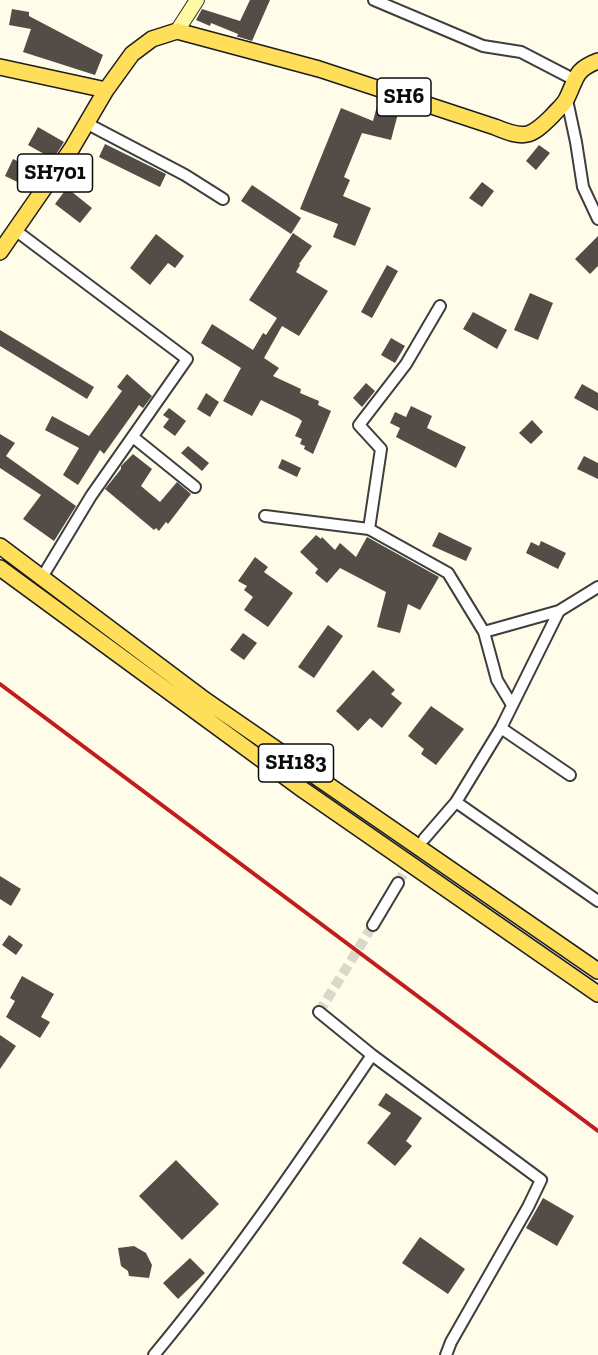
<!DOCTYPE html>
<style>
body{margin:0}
canvas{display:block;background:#fffce9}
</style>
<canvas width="598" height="1355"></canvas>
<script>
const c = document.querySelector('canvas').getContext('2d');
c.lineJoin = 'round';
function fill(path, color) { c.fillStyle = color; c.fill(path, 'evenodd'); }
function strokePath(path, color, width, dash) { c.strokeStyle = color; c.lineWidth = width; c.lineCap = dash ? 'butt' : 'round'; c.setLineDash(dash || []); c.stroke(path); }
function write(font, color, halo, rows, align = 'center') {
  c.font = font + ' "Zilla Slab",serif'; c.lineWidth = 6; c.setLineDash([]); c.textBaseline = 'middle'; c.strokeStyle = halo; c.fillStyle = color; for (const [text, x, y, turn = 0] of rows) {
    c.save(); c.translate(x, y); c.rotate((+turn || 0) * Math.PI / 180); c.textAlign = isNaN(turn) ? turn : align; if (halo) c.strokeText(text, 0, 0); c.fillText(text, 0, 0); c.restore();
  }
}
fill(new Path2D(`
 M 250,0 L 270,0 L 252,41 L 239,37 L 237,37 L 238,34 L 211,23 L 210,26 L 196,20 L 202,9 L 240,21 Z
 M 12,9 L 29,12 L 29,16 L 103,55 L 95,75 L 23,52 L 31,29 L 9,25 Z
 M 379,99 L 400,106 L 391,140 L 362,133 L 344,177 L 350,180 L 343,196 L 371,208 L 355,246 L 333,237 L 338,224 L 300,209 L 341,108 L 373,121 Z
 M 38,127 L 64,142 L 53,159 L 28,145 Z
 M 105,144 L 166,174 L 160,187 L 99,157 Z
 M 539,145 L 550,153 L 536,170 L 526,161 Z
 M 13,159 L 42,173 L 32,189 L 5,176 Z
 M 482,182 L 494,191 L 482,207 L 469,198 Z
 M 252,185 L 301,218 L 291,234 L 241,201 Z
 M 67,188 L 92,208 L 80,223 L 55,204 Z
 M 293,233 L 312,246 L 299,264 L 300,265 L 296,272 L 328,291 L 299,336 L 282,326 L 264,358 L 279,368 L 273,376 L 301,389 L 300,393 L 319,401 L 318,405 L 331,411 L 313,454 L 304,449 L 305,446 L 300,444 L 302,439 L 295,436 L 302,421 L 298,418 L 261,400 L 252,416 L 223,401 L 241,368 L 201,343 L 212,324 L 253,350 L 263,333 L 266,335 L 277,318 L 249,300 Z
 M 156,234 L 184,256 L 175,268 L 168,263 L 150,285 L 130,268 Z
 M 598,236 L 598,266 L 590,274 L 575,259 Z
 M 387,265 L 398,271 L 372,318 L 361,312 Z
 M 530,293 L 553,303 L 538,340 L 514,330 Z
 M 473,312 L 507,330 L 497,349 L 463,329 Z
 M 0,330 L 94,387 L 87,399 L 0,346 Z
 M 391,338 L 405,346 L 395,363 L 381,355 Z
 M 127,374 L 152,396 L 143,408 L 139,405 L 104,454 L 100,450 L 78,485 L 63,475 L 79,448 L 45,430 L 52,416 L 89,436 L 122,391 L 117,387 Z
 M 366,383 L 375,391 L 362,407 L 353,398 Z
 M 582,384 L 598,393 L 598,411 L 574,398 Z
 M 206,393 L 219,402 L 210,417 L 197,409 Z
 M 411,406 L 432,416 L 427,428 L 466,447 L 456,468 L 396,437 L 400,428 L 390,423 L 395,412 L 406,417 Z
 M 169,408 L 186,421 L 175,436 L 163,427 L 169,419 L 163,415 Z
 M 532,420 L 543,432 L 531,444 L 519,433 Z
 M 0,434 L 15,443 L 6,456 L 76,506 L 54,541 L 23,519 L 41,495 L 0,468 Z
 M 188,446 L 209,463 L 202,471 L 181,453 Z
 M 133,454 L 152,469 L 141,486 L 160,502 L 177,482 L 191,494 L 168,524 L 166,522 L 159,531 L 156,528 L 154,530 L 105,489 L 121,469 L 121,466 Z
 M 584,456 L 598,463 L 598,479 L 577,469 Z
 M 282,459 L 301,468 L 297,477 L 278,468 Z
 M 439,532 L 472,548 L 466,561 L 432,546 Z
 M 316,535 L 321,539 L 322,537 L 335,550 L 340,543 L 356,557 L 367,537 L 439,577 L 420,610 L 408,604 L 400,633 L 377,627 L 386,592 L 340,568 L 327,583 L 315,573 L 318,569 L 300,552 Z
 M 541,541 L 566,553 L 558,569 L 526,553 L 531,542 L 539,546 Z
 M 255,557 L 268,567 L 264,572 L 293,593 L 268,627 L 244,610 L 253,597 L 244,590 L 247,586 L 238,581 Z
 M 328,625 L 343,636 L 314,678 L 298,667 Z
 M 243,633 L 257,643 L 244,660 L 230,650 Z
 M 373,670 L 395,690 L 391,694 L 402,703 L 382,728 L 370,718 L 358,731 L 336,711 Z
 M 431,706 L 464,729 L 436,765 L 421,754 L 424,749 L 408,736 Z
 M 0,876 L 21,889 L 11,906 L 0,899 Z
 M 9,935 L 23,945 L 16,955 L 2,945 Z
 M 22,976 L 54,994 L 41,1017 L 50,1022 L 40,1038 L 6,1017 L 15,1001 L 10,998 Z
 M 0,1035 L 16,1046 L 0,1069 Z
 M 386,1093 L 422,1118 L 406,1141 L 412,1146 L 395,1166 L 367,1143 L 391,1113 L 378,1105 Z
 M 176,1160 L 219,1204 L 182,1240 L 139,1196 Z
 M 543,1198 L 574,1216 L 557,1246 L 526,1228 Z
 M 420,1237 L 465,1269 L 448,1294 L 402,1263 Z
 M 134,1246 L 146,1253 L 152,1265 L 149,1278 L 129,1276 L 128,1271 L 121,1266 L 118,1248 Z
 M 190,1258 L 205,1273 L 178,1299 L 163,1283 Z`), '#544c47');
strokePath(new Path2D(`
 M 398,883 L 422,842
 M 319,1012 L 373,925`), '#dad8c8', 10, [10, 5]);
const street = new Path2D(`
 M 374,0 L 483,46 L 521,52 L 573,79
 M 567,100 L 576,142 L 583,187 L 598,219
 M 86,123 L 185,175 L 223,199
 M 15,230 L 187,359 L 91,496 L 41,579
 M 133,437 L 195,487
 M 265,516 L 369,529 L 448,573 L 484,632 L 497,680 L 512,705
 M 369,529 L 381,449 L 359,425 L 406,364 L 440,306
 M 484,632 L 559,611 L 598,587
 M 501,728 L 570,775
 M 456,802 L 598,901
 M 424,839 L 456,802 L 501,728 L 559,611
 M 373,925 L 398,883
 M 372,1055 L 541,1180 L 528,1207 L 451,1342 L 446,1355
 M 154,1355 C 233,1260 303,1157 372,1055 L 319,1012`);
const secondary = new Path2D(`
 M 177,31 L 197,0`);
const primary = new Path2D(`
 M 0,67 L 106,90
 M 0,252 L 72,148 L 106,90 L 132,54 L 152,39 L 177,31 L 319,69 L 495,127 C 524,139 530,138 552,116 C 557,110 564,105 567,98 C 577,78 574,70 598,61
 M 0,546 L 205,700 L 598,971
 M 0,568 L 299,787 L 598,994`);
strokePath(street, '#3e3e3e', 14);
strokePath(secondary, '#2d2d2d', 16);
strokePath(primary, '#1c1c1c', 18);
strokePath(street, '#fff', 10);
strokePath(secondary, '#fff9a4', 14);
strokePath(primary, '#ffde59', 15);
strokePath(new Path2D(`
 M 0,684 L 598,1131`), '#c11d1d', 4);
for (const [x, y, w] of [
 [404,97,54],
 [55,173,75],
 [296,763,75]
]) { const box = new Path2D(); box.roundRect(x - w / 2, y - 19, w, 38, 4.5); c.fillStyle = '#fff'; c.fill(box); strokePath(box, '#0b0b0b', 1.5); }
write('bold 22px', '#0b0b0b', null, [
 ["SH6",404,97],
 ["SH701",55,173],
 ["SH183",296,763]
]);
</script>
